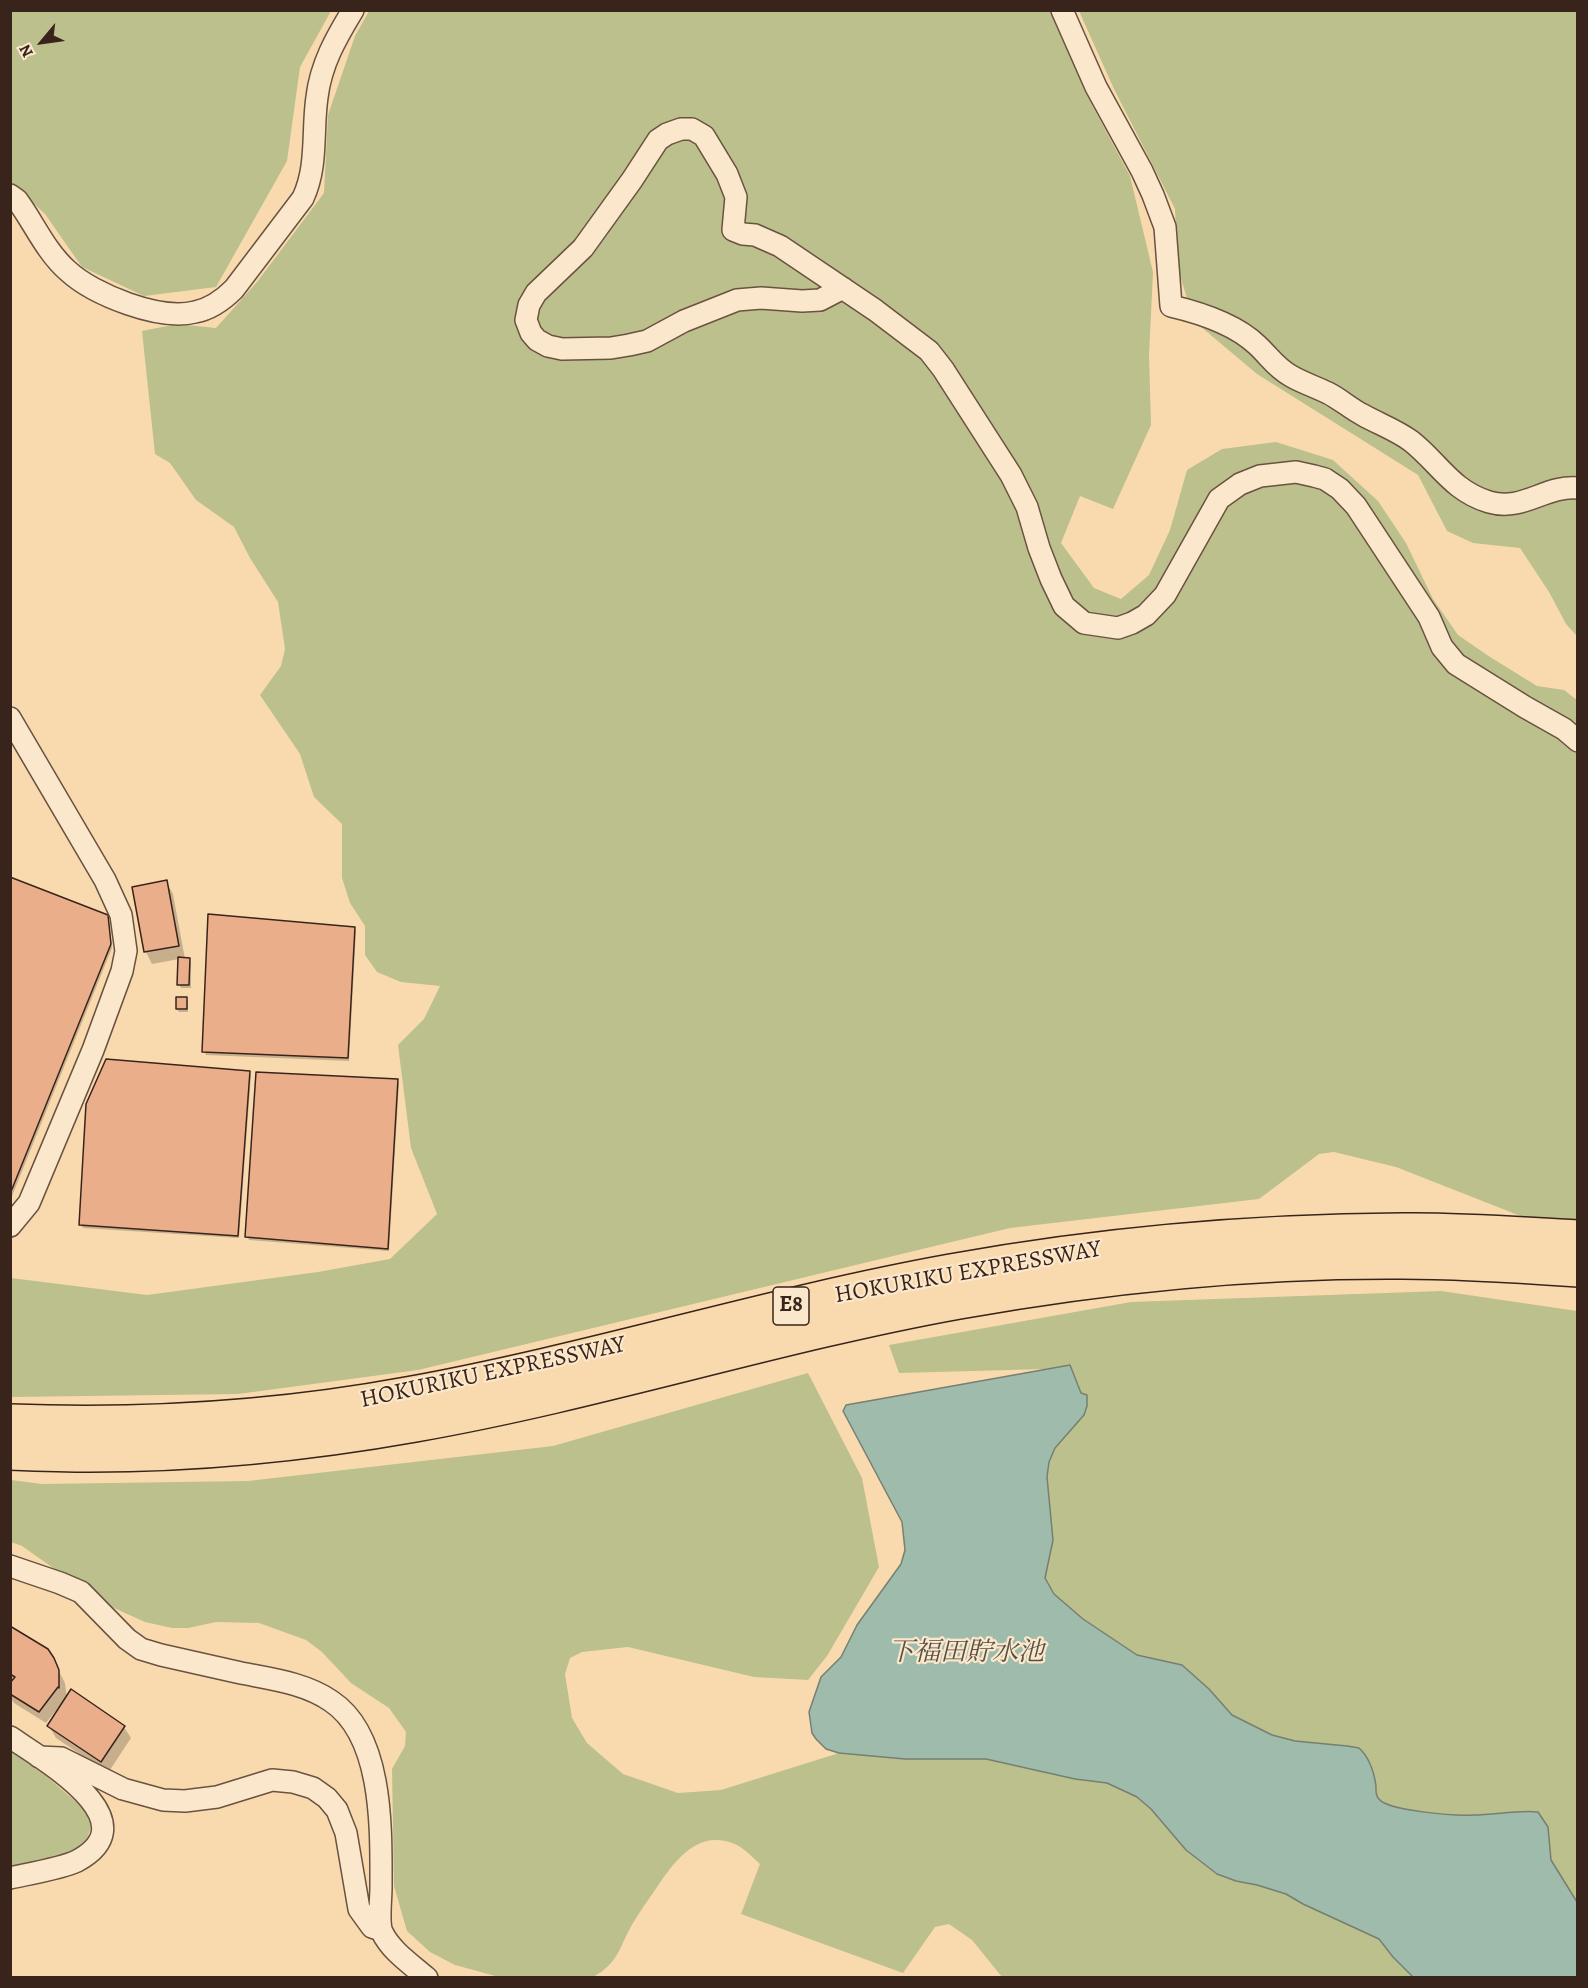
<!DOCTYPE html>
<meta charset="utf-8">
<style>
body{margin:0}
#map{position:relative;width:1588px;height:1988px;overflow:hidden;background:#f9daaf;font-family:Alegreya,serif}
canvas{display:block}
.frame{position:absolute;inset:0;border:12px solid #39241b;pointer-events:none}
.north{position:absolute;left:12px;top:12px;width:60px;height:60px;-webkit-text-stroke:4px #fbe7cb;paint-order:stroke;rotate:241deg;font-size:16px;font-weight:700;line-height:24px;text-align:center;color:#39241b}
.north::after{content:'';display:block;margin:auto;width:21px;height:27px;background:#39241b;clip-path:polygon(50% 0,100% 100%,50% 72%,0 100%)}
</style>
<div id="map">
<canvas width="1588" height="1988"></canvas>
<div class="frame"></div>
<div class="north">N</div>
</div>
<script>
const c = document.querySelector('canvas').getContext('2d');
c.lineJoin = 'round';
function fill(path, color) { c.fillStyle = color; c.fill(path, 'evenodd'); }
function strokePath(path, color, width, dash) { c.strokeStyle = color; c.lineWidth = width; c.lineCap = dash ? 'butt' : 'round'; c.setLineDash(dash || []); c.stroke(path); }
function write(font, color, halo, rows, align = 'center') {
  c.font = font + ' Alegreya,"Noto Serif JP",serif'; c.lineWidth = 4.5; c.setLineDash([]); c.textBaseline = 'middle'; c.strokeStyle = halo; c.fillStyle = color; for (const [text, x, y, turn = 0] of rows) {
    c.save(); c.translate(x, y); c.rotate((+turn || 0) * Math.PI / 180); c.textAlign = isNaN(turn) ? turn : align; if (halo) c.strokeText(text, 0, 0); c.fillText(text, 0, 0); c.restore();
  }
}
fill(new Path2D(`
 M 10,11 L 331,11 L 300,67 L 287,161 L 216,287 L 144,296 L 82,267 L 45,214 L 11,182 Z
 M 369,11 L 1053,11 L 1086,94 L 1130,176 L 1153,272 L 1149,355 L 1151,425 L 1113,509 L 1080,496 L 1061,543 L 1094,588 L 1121,599 L 1149,575 L 1170,530 L 1187,470 L 1222,449 L 1276,442 L 1333,460 L 1378,501 L 1406,543 L 1433,599 L 1458,635 L 1490,657 L 1537,686 L 1564,690 L 1577,700 L 1577,1220 L 1523,1217 L 1396,1167 L 1334,1152 L 1319,1154 L 1259,1199 L 1010,1228 L 418,1370 L 238,1394 L 11,1397 L 11,1278 L 147,1295 L 318,1272 L 390,1259 L 437,1214 L 411,1148 L 398,1045 L 424,1019 L 440,986 L 401,982 L 377,972 L 365,955 L 365,926 L 350,903 L 342,878 L 342,824 L 314,797 L 300,754 L 260,695 L 281,666 L 285,649 L 278,602 L 250,558 L 234,527 L 196,500 L 170,463 L 155,454 L 142,331 L 177,324 L 216,328 L 257,282 L 324,193 L 328,115 L 355,36 Z
 M 1079,11 L 1577,11 L 1577,636 L 1566,624 L 1549,592 L 1520,548 L 1473,543 L 1447,531 L 1418,475 L 1257,374 L 1194,321 L 1178,269 L 1175,209 L 1114,89 Z
 M 1441,1291 L 1577,1311 L 1577,1902 L 1551,1860 L 1548,1827 L 1538,1812 C 1515,1811 1495,1814 1473,1815 C 1456,1816 1388,1811 1379,1799 C 1375,1795 1376,1791 1376,1786 C 1374,1772 1370,1758 1359,1748 L 1347,1746 L 1295,1741 L 1272,1735 L 1232,1715 L 1209,1689 L 1155,1660 L 1137,1655 L 1083,1619 L 1054,1594 L 1045,1578 L 1053,1540 L 1047,1477 L 1049,1462 L 1055,1448 L 1084,1415 L 1087,1406 L 1079,1389 L 1079,1386 L 1070,1365 L 1046,1369 L 899,1373 L 889,1345 L 1131,1302 Z
 M 808,1373 L 862,1478 L 879,1567 L 827,1656 L 808,1680 L 754,1677 L 628,1647 L 582,1652 L 570,1658 L 565,1674 L 572,1718 L 587,1743 L 623,1774 L 678,1793 L 721,1790 L 839,1753 L 905,1759 L 986,1759 L 1075,1779 L 1107,1783 L 1137,1797 L 1151,1809 L 1186,1850 L 1216,1874 L 1236,1881 L 1257,1885 L 1286,1894 L 1303,1904 L 1379,1939 L 1393,1957 L 1413,1977 L 1002,1977 L 972,1940 L 949,1924 L 935,1927 L 903,1973 L 741,1914 L 760,1864 C 753,1858 744,1848 735,1844 C 695,1828 673,1864 653,1893 C 646,1903 639,1913 633,1923 C 619,1947 619,1963 593,1977 L 499,1977 L 455,1965 L 430,1952 L 407,1931 L 394,1886 L 392,1769 L 405,1746 L 406,1732 L 389,1708 L 351,1683 L 322,1652 L 306,1640 L 259,1623 L 216,1622 L 188,1628 L 172,1628 L 145,1622 L 103,1603 L 22,1546 L 11,1542 L 11,1480 L 42,1484 L 248,1481 L 553,1446 Z
 M 11,1751 L 46,1776 L 82,1807 L 92,1823 L 87,1839 L 66,1856 L 11,1866 Z`), '#bcc08c');
const water = new Path2D(`
 M 1070,1365 L 1081,1393 L 1087,1395 L 1087,1406 L 1084,1415 L 1055,1448 L 1049,1462 L 1047,1477 L 1053,1540 L 1045,1578 L 1054,1594 L 1083,1619 L 1137,1655 L 1182,1665 L 1209,1689 L 1232,1715 L 1272,1735 L 1295,1741 L 1347,1746 L 1359,1748 C 1370,1758 1374,1772 1376,1786 C 1376,1791 1375,1795 1379,1799 C 1388,1811 1456,1816 1473,1815 C 1495,1815 1516,1810 1538,1812 L 1548,1827 L 1551,1860 L 1577,1902 L 1577,1977 L 1413,1977 L 1393,1957 L 1379,1939 L 1303,1904 L 1286,1894 L 1257,1885 L 1236,1881 L 1217,1874 L 1186,1850 L 1151,1809 L 1137,1797 L 1107,1783 L 1075,1779 L 986,1759 L 905,1759 L 839,1753 L 826,1749 L 816,1739 L 812,1733 L 809,1712 L 821,1677 L 841,1657 L 857,1625 L 901,1564 L 905,1550 L 902,1522 L 843,1411 L 846,1405 Z`);
fill(water, '#9ebbab');
strokePath(water, '#767f71', 1.5);
fill(new Path2D(`
 M 10,879 L 107,916 L 109,920 L 112,948 L 10,1201 Z
 M 166,882 L 173,894 L 185,959 L 189,959 L 191,962 L 191,988 L 181,988 L 179,984 L 179,959 L 152,964 L 146,952 L 134,888 Z
 M 354,928 L 356,931 L 349,1061 L 206,1055 L 204,1051 Z
 M 186,998 L 188,1001 L 188,1012 L 179,1012 L 177,1009 Z
 M 249,1072 L 251,1075 L 239,1238 L 83,1228 L 81,1225 Z
 M 397,1081 L 399,1084 L 389,1251 L 249,1240 L 247,1236 Z
 M 10,1628 L 50,1654 L 65,1683 L 67,1699 L 124,1727 L 131,1738 L 108,1773 L 56,1738 L 49,1726 L 63,1705 L 61,1704 L 46,1723 L 14,1703 L 10,1697 L 10,1686 L 13,1683 L 10,1681 Z`), '#0003');
const building = new Path2D(`
 M 10,877 L 108,915 L 111,944 L 10,1194 Z
 M 167,880 L 179,946 L 144,952 L 132,887 Z
 M 208,914 L 355,927 L 348,1058 L 202,1052 Z
 M 178,957 L 190,958 L 189,985 L 177,985 Z
 M 176,997 L 187,997 L 187,1009 L 176,1009 Z
 M 106,1059 L 250,1071 L 238,1236 L 79,1225 L 86,1104 Z
 M 256,1072 L 398,1079 L 388,1249 L 245,1237 Z
 M 10,1626 L 48,1649 L 54,1658 L 59,1670 L 59,1688 L 58,1687 L 39,1712 L 10,1694 L 10,1683 L 15,1677 L 10,1674 Z
 M 71,1689 L 125,1726 L 101,1762 L 47,1726 Z`);
fill(building, '#eaaf8a');
strokePath(building, '#39241b', 1.5);
const street = new Path2D(`
 M 1062,10 L 1096,87 L 1142,171 L 1153,195 L 1165,227 L 1171,306 C 1201,313 1235,324 1257,345 C 1270,357 1275,367 1291,376 C 1303,383 1316,387 1328,393 C 1340,399 1351,409 1363,415 C 1379,424 1396,430 1411,441 C 1439,463 1452,491 1489,502 C 1523,512 1545,485 1578,488
 M 10,195 L 17,200 C 34,223 46,252 68,271 C 94,295 160,321 195,312 C 211,309 223,300 234,289 L 303,198 C 318,166 312,131 317,97 C 321,64 336,38 353,10
 M 843,288 L 820,300 L 802,301 L 761,298 L 737,300 L 684,321 L 647,341 L 629,345 L 611,348 L 562,349 L 548,346 L 537,340 L 531,333 L 526,320 L 529,305 L 536,293 L 583,248 L 632,180 L 658,140 L 667,134 L 681,129 L 692,129 L 704,136 L 727,174 L 736,197 L 733,230 L 743,234 L 755,235 L 780,246 L 875,310 L 929,351 L 943,369 L 1011,475 L 1027,507 L 1039,548 L 1051,579 L 1064,606 L 1084,623 L 1118,628 L 1132,623 L 1146,615 L 1165,595 L 1219,499 L 1240,484 L 1260,476 L 1296,472 L 1314,476 L 1325,479 L 1340,489 L 1356,506 L 1429,617 L 1442,647 L 1456,664 L 1525,707 L 1564,729 L 1578,741
 M 10,718 L 105,880 L 121,915 L 126,951 L 122,971 L 93,1050 L 29,1203 L 10,1226
 M 10,1566 L 60,1583 L 81,1592 L 127,1639 L 141,1649 L 161,1655 C 187,1661 214,1667 241,1673 C 271,1679 305,1683 331,1701 C 384,1736 381,1831 381,1887 C 381,1899 378,1923 382,1932 C 391,1951 411,1964 427,1978
 M 10,1737 C 45,1761 151,1821 77,1861 C 63,1868 28,1874 10,1878
 M 39,1757 L 61,1758 L 123,1789 L 163,1800 L 185,1801 L 217,1797 L 272,1780 L 293,1782 L 313,1788 L 327,1798 L 337,1810 L 346,1833 L 359,1909 L 372,1927 L 381,1930`);
const highway = new Path2D(`
 M 10,1421 C 143,1426 277,1418 407,1394 C 590,1361 768,1304 951,1271 C 1100,1244 1251,1231 1402,1230 C 1461,1229 1519,1234 1578,1237
 M 10,1453 C 37,1454 64,1455 90,1455 C 199,1455 308,1444 415,1425 C 598,1393 776,1335 959,1302 C 1105,1276 1254,1261 1402,1262 C 1461,1262 1519,1266 1578,1270`);
strokePath(street, '#695240', 24);
strokePath(highway, '#39241b', 36);
strokePath(street, '#fbe7cb', 21);
strokePath(highway, '#f9daaf', 33);
for (const [x, y, w] of [
 [791,1306,36]
]) { const box = new Path2D(); box.roundRect(x - w / 2, y - 19, w, 38, 4.5); c.fillStyle = '#fbe7cb'; c.fill(box); strokePath(box, '#39241b', 1.5); }
write('bold 22px', '#39241b', null, [
 ["E8",791,1306]
]);
write('24px', '#39241b', '#fbe7cb', [
 ["HOKURIKU EXPRESSWAY",968,1273,-10],
 ["HOKURIKU EXPRESSWAY",493,1373,-12]
]);
write('italic 26px', '#575146', '#fbe7cb', [
 ["下福田貯水池",966,1654]
]);
</script>
